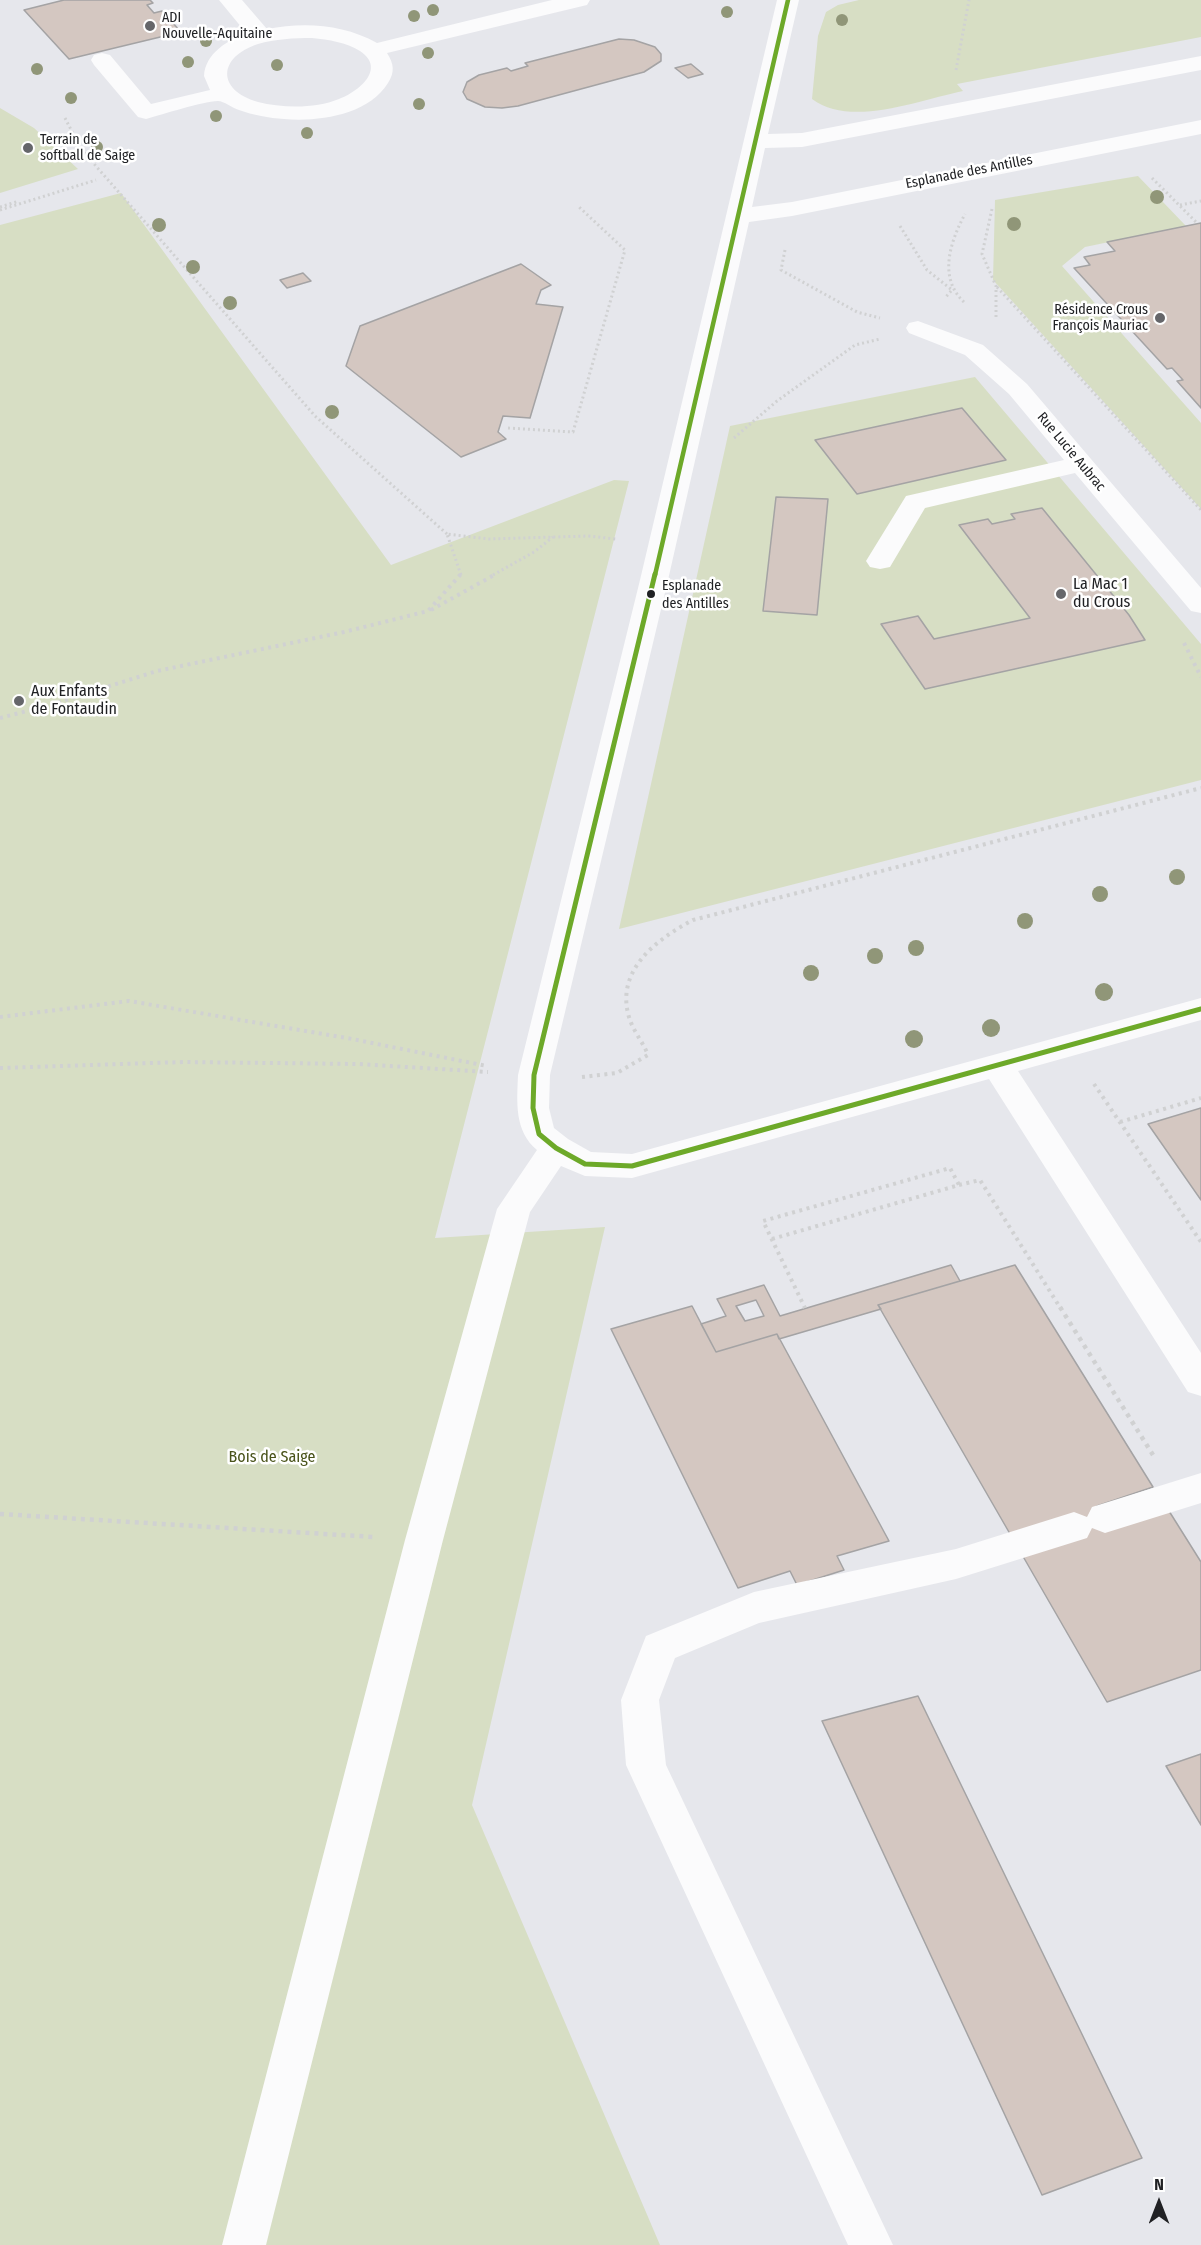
<!DOCTYPE html>
<meta charset="utf-8">
<style>
body{margin:0}
#map{position:relative;width:1201px;height:2245px;overflow:hidden;background:#e6e7ec;font-family:"Fira Sans Condensed",sans-serif}
canvas{display:block}
.north{position:absolute;left:1129px;top:2173px;width:60px;height:60px;-webkit-text-stroke:4px #fff;paint-order:stroke;rotate:0deg;font-size:16px;font-weight:700;line-height:24px;text-align:center;color:#202124}
.north::after{content:'';display:block;margin:auto;width:21px;height:27px;background:#202124;clip-path:polygon(50% 0,100% 100%,50% 72%,0 100%)}
</style>
<div id="map">
<canvas width="1201" height="2245"></canvas>
<div class="north">N</div>
</div>
<script>
const c = document.querySelector('canvas').getContext('2d');
c.lineJoin = 'round';
function fill(path, color) { c.fillStyle = color; c.fill(path, 'evenodd'); }
function strokePath(path, color, width, dash) { c.strokeStyle = color; c.lineWidth = width; c.lineCap = dash ? 'butt' : 'round'; c.setLineDash(dash || []); c.stroke(path); }
function write(font, color, halo, rows, align = 'center') {
  c.font = font + ' "Fira Sans Condensed",sans-serif'; c.lineWidth = 5; c.setLineDash([]); c.textBaseline = 'middle'; c.strokeStyle = halo; c.fillStyle = color; for (const [text, x, y, turn = 0] of rows) {
    c.save(); c.translate(x, y); c.rotate((+turn || 0) * Math.PI / 180); c.textAlign = isNaN(turn) ? turn : align; if (halo) c.strokeText(text, 0, 0); c.fillText(text, 0, 0); c.restore();
  }
}
fill(new Path2D(`
 M 859,0 L 1201,0 L 1201,37 L 957,84 L 963,91 C 919,100 851,128 812,99 L 818,36 L 826,12 L 838,5 Z
 M 0,108 L 34,128 L 78,169 L 0,193 Z
 M 1138,176 L 1186,226 L 1085,247 L 1062,266 L 1201,423 L 1201,509 L 993,280 L 995,200 Z
 M 121,193 L 391,565 L 614,480 L 629,481 L 435,1238 L 605,1227 L 472,1805 L 660,2245 L 0,2245 L 0,225 Z
 M 975,377 L 1201,644 L 1201,780 L 619,929 L 730,426 Z`), '#d7dec4');
const building = new Path2D(`
 M 64,0 L 150,0 L 153,3 L 147,5 L 154,13 L 162,11 L 181,32 L 69,59 L 24,10 Z
 M 619,39 L 634,40 L 655,47 L 661,54 L 661,61 L 644,72 L 518,106 L 502,108 L 485,107 L 467,99 L 463,92 L 467,82 L 479,75 L 507,68 L 511,71 L 528,66 L 525,63 Z
 M 691,64 L 703,74 L 688,78 L 675,68 Z
 M 1201,223 L 1201,408 L 1177,381 L 1183,380 L 1172,368 L 1167,369 L 1074,268 L 1090,265 L 1084,257 L 1115,251 L 1107,242 Z
 M 521,264 L 551,285 L 541,290 L 536,304 L 563,307 L 530,418 L 503,416 L 498,432 L 506,439 L 461,457 L 346,366 L 360,326 Z
 M 303,273 L 311,281 L 287,288 L 280,280 Z
 M 962,408 L 1006,460 L 857,494 L 815,440 Z
 M 776,497 L 828,499 L 817,615 L 763,611 Z
 M 1042,508 L 1129,615 L 1145,640 L 925,689 L 881,624 L 918,616 L 934,639 L 1030,618 L 959,525 L 988,519 L 992,524 L 1015,519 L 1011,514 Z
 M 1201,1108 L 1201,1200 L 1148,1124 Z
 M 951,1265 L 960,1281 L 878,1305 L 881,1309 L 779,1339 L 777,1334 L 716,1352 L 701,1324 L 726,1316 L 717,1299 L 764,1285 L 780,1316 ZM 756,1300 L 764,1316 L 745,1321 L 736,1306 Z
 M 1015,1265 L 1153,1487 L 1097,1506 L 1169,1511 L 1201,1562 L 1201,1670 L 1107,1702 L 878,1305 Z
 M 692,1306 L 716,1352 L 777,1334 L 889,1541 L 837,1556 L 844,1570 L 797,1585 L 790,1571 L 738,1588 L 611,1329 Z
 M 918,1696 L 1142,2158 L 1042,2195 L 822,1721 Z
 M 1201,1754 L 1201,1825 L 1166,1766 Z`);
fill(building, '#d4c7c1');
strokePath(building, '#a4a3a4', 1.5);
strokePath(new Path2D(`
 M 956,70 L 969,0
 M 65,118 L 81,149 L 315,416 L 447,534
 M 1152,178 L 1198,224
 M 1180,205 L 1201,201
 M 0,207 L 19,201
 M 992,209 L 982,254 L 996,286 L 996,317
 M 0,210 L 96,180
 M 900,226 L 927,270 L 952,290 L 945,298
 M 785,250 L 781,270 L 857,312 L 880,318
 M 997,287 L 1201,510
 M 964,302 C 938,278 950,242 965,214
 M 508,428 L 573,432 L 625,250 L 578,206
 M 734,438 L 777,401 L 855,345 L 880,339
 M 461,575 L 447,534 L 489,539 L 588,536 L 616,539
 M 493,575 L 534,552 L 553,537`), '#d0d1d2', 3, [2, 3]);
strokePath(new Path2D(`
 M 431,610 L 496,574
 M 1184,643 L 1201,677
 M 0,718 L 50,705 L 157,671 L 344,632 L 428,611 L 461,574
 M 0,1017 L 129,1001 L 347,1038 L 487,1066
 M 0,1068 L 184,1062 L 358,1064 L 488,1072
 M 582,1077 L 617,1073 L 648,1055 C 643,1042 633,1031 629,1017 C 615,970 657,939 693,920 L 1201,788
 M 1094,1084 L 1201,1242
 M 1120,1122 L 1201,1098
 M 959,1185 L 980,1180 L 1061,1309
 M 772,1239 L 959,1185 L 950,1168 L 763,1221 L 805,1308`), '#d0d1d2', 4, [3, 4.5]);
strokePath(new Path2D(`
 M 1060,1307 L 1153,1455
 M 0,1514 L 374,1537`), '#d0d1d2', 4.5, [4, 5]);
fill(new Path2D(`
 M 219,0 L 242,0 L 267,29 C 304,22 343,24 377,43 L 552,0 L 590,0 L 587,5 L 387,53 C 394,64 395,72 388,83 C 368,115 319,122 284,119 C 269,118 253,115 239,110 C 232,108 224,101 218,101 C 201,102 164,114 146,119 L 138,117 L 94,65 L 91,60 L 94,55 L 102,53 L 110,55 L 151,104 L 210,90 L 204,76 C 205,54 228,39 247,34 ZM 312,38 C 329,40 346,42 360,51 C 387,69 358,92 339,99 C 315,109 282,108 258,102 C 216,90 218,57 258,44 C 275,39 294,38 312,38 Z
 M 777,0 L 799,0 L 768,134 L 802,133 L 1201,56 L 1201,70 L 802,147 L 765,148 L 752,207 L 792,202 L 1201,120 L 1201,134 L 792,216 L 749,222 L 668,580 L 550,1075 L 549,1108 L 554,1128 L 568,1139 L 591,1152 L 632,1154 L 1201,998 L 1201,1020 L 1018,1071 L 1201,1353 L 1201,1396 L 1188,1392 L 989,1079 L 632,1178 L 585,1176 L 561,1166 L 530,1212 L 443,1540 L 266,2245 L 222,2245 L 405,1540 L 497,1209 L 537,1150 C 514,1131 517,1102 518,1075 L 640,580 Z
 M 918,321 L 983,345 L 1027,384 L 1201,588 L 1201,613 L 1191,611 L 1075,473 L 925,508 L 890,567 L 880,569 L 870,567 L 866,561 L 906,496 L 1064,460 L 1009,394 L 965,355 L 909,333 L 906,328 L 909,323 Z
 M 1201,1473 L 1201,1503 L 1105,1533 L 1092,1528 L 1087,1538 L 956,1579 L 759,1623 L 675,1658 L 659,1700 L 666,1765 L 893,2245 L 848,2245 L 626,1765 L 621,1700 L 646,1636 L 754,1592 L 956,1549 L 1074,1512 L 1087,1517 L 1092,1507 Z`), '#fbfbfc');
strokePath(new Path2D(`
 M 655,575 L 788,0`), '#6da929', 4.5);
strokePath(new Path2D(`
 M 655,574 L 534,1075 L 533,1108 L 539,1134 L 556,1148 L 585,1164 L 632,1166 L 1201,1009`), '#6da929', 5);
c.fillStyle = '#909678';
for (const [x, y, r] of [
 [433,10,6],
 [727,12,6],
 [414,16,6],
 [842,20,6],
 [206,41,6],
 [428,53,6],
 [188,62,6],
 [277,65,6],
 [37,69,6],
 [71,98,6],
 [419,104,6],
 [216,116,6],
 [307,133,6],
 [97,147,6],
 [1157,197,7],
 [1014,224,7],
 [159,225,7],
 [193,267,7],
 [230,303,7],
 [332,412,7],
 [1177,877,8],
 [1100,894,8],
 [1025,921,8],
 [916,948,8],
 [875,956,8],
 [811,973,8],
 [1104,992,9],
 [991,1028,9],
 [914,1039,9]
]) { c.beginPath(); c.arc(x, y, r, 0, 2 * Math.PI); c.fill(); }
for (const [x, y, r, color] of [
 [150,26,6,"#65666a"],
 [28,148,6,"#65666a"],
 [1160,318,6,"#65666a"],
 [651,594,5,"#202124"],
 [1061,594,6,"#65666a"],
 [19,701,6,"#65666a"]
]) { const dot = new Path2D(); dot.arc(x, y, r, 0, 2 * Math.PI); c.fillStyle = color; c.fill(dot); strokePath(dot, '#fff', 2); }
write('14px', '#202124', '#fff', [
 ["ADI",162,18],
 ["Nouvelle-Aquitaine",162,34],
 ["Terrain de",40,140],
 ["softball de Saige",40,156],
 ["Résidence Crous",1148,310,"right"],
 ["François Mauriac",1148,326,"right"]
], 'left');
write('14px', '#202124', '#fff', [
 ["Esplanade des Antilles",969,172,-11],
 ["Rue Lucie Aubrac",1071,452,50]
]);
write('14px', '#202124', '#fff', [
 ["Esplanade",662,586],
 ["des Antilles",662,604]
], 'left');
write('16px', '#202124', '#fff', [
 ["La Mac 1",1073,585],
 ["du Crous",1073,603],
 ["Aux Enfants",31,692],
 ["de Fontaudin",31,710]
], 'left');
write('16px', '#49531a', '#fff', [
 ["Bois de Saige",272,1458]
]);
</script>
